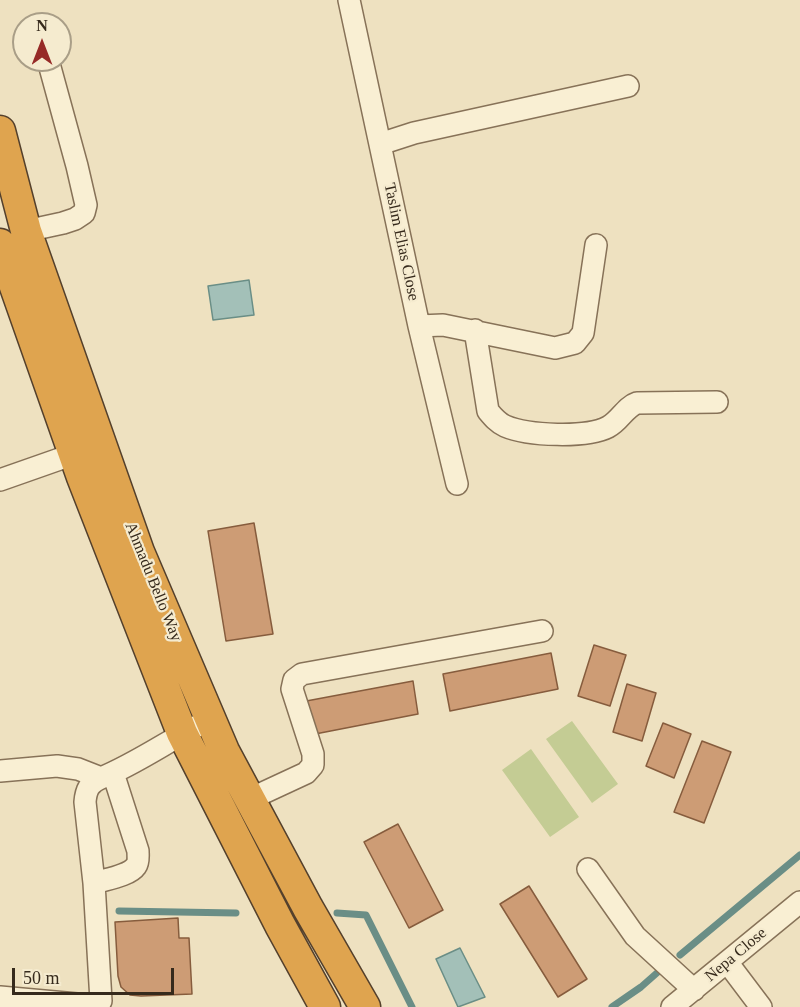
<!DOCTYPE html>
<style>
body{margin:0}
#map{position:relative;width:800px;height:1007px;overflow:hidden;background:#eee1c0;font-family:Georgia,serif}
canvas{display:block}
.north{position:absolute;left:12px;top:12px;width:60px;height:60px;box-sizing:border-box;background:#f5ebcf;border:2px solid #a99e87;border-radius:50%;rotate:0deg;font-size:16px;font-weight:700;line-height:24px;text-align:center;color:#362a1c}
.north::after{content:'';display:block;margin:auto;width:21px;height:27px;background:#962a27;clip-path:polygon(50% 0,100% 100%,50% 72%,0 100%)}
.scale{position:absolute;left:12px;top:968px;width:162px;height:27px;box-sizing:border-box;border:3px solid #362a1c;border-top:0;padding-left:8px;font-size:18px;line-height:21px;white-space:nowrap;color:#362a1c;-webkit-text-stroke:4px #f5ebcf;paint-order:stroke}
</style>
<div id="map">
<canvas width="800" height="1007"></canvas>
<div class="north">N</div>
<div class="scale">50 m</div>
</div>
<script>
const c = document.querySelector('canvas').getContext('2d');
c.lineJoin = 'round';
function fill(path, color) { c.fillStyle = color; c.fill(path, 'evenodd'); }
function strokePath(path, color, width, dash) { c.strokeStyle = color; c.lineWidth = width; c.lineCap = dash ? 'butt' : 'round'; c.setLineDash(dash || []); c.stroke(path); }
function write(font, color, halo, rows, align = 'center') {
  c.font = font + ' Georgia,serif'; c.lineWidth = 4.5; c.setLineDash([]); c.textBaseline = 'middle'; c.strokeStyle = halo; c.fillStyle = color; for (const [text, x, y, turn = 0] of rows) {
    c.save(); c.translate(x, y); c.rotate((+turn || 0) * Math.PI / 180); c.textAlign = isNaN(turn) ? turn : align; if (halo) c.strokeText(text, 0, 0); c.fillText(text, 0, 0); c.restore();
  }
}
fill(new Path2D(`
 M 572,721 L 618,784 L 592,803 L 546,739 Z
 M 531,749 L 579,817 L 550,837 L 502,770 Z`), '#c4cc94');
const water = new Path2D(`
 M 249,280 L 254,315 L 213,320 L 208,286 Z
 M 460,948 L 485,997 L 458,1007 L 436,959 Z`);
fill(water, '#a3c0b8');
strokePath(water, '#6a8e86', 1.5);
strokePath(new Path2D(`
 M 119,911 L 236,913
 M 337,913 L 366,915 L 412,1007
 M 680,955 L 800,855
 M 612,1007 L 641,987 L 658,972`), '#6a8e86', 7);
const building = new Path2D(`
 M 254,523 L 273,634 L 226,641 L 208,531 Z
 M 594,645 L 626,655 L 610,706 L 578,696 Z
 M 551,653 L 558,689 L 450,711 L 443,674 Z
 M 413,681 L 418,714 L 310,735 L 301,702 Z
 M 627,684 L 656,693 L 642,741 L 613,732 Z
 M 663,723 L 691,734 L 674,778 L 646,766 Z
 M 702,741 L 731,752 L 704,823 L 674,812 Z
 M 398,824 L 443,910 L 409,928 L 364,842 Z
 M 529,886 L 587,979 L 558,997 L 500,904 Z
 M 178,918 L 179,938 L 189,938 L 192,994 L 141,996 L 130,995 L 121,987 L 118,976 L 115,922 Z`);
fill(building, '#cd9c75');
strokePath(building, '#865c3d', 1.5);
const minor = new Path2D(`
 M 349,0 L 419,326 L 457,484
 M 380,144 L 414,133 L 628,86
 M 26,231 L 63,223 L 75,219 L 84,213 L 86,205 L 77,166 L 48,60
 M 419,326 L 443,325 L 555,348 L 575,343 L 583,333 L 596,245
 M 475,330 L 488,411 C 493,417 498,423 505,426 C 528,436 587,438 608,427 C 620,421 625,407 637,403 L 717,402
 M 0,480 L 74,454
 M 0,771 L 57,766 L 78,769 L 101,778 C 140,762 173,737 211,719
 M 250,799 L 306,773 L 313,765 L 313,754 L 292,689 L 294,680 L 302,674 L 542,631
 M 588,869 L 635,936 L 694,990
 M 94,883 C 106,879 129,876 136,866 C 139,862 138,855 138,851 L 113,773
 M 727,962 L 761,1007
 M 0,997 L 88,1005 L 97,1005 L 101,1001 L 94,883 L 85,802 C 86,790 89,783 101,778
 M 672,1007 L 800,902`);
const highway = new Path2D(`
 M 0,131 L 26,231 L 139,552 L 224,751 L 308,908 L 365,1007
 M 0,244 L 82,477 L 182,733 L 280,925 L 325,1007`);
strokePath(minor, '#877258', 24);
strokePath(highway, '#54402c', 33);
strokePath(minor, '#f9efd3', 21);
strokePath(highway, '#dfa44f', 30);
write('16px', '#362a1c', '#f5ebcf', [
 ["Taslim Elias Close",401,242,78],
 ["Ahmadu Bello Way",153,582,68],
 ["Nepa Close",736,955,-40]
]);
</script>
